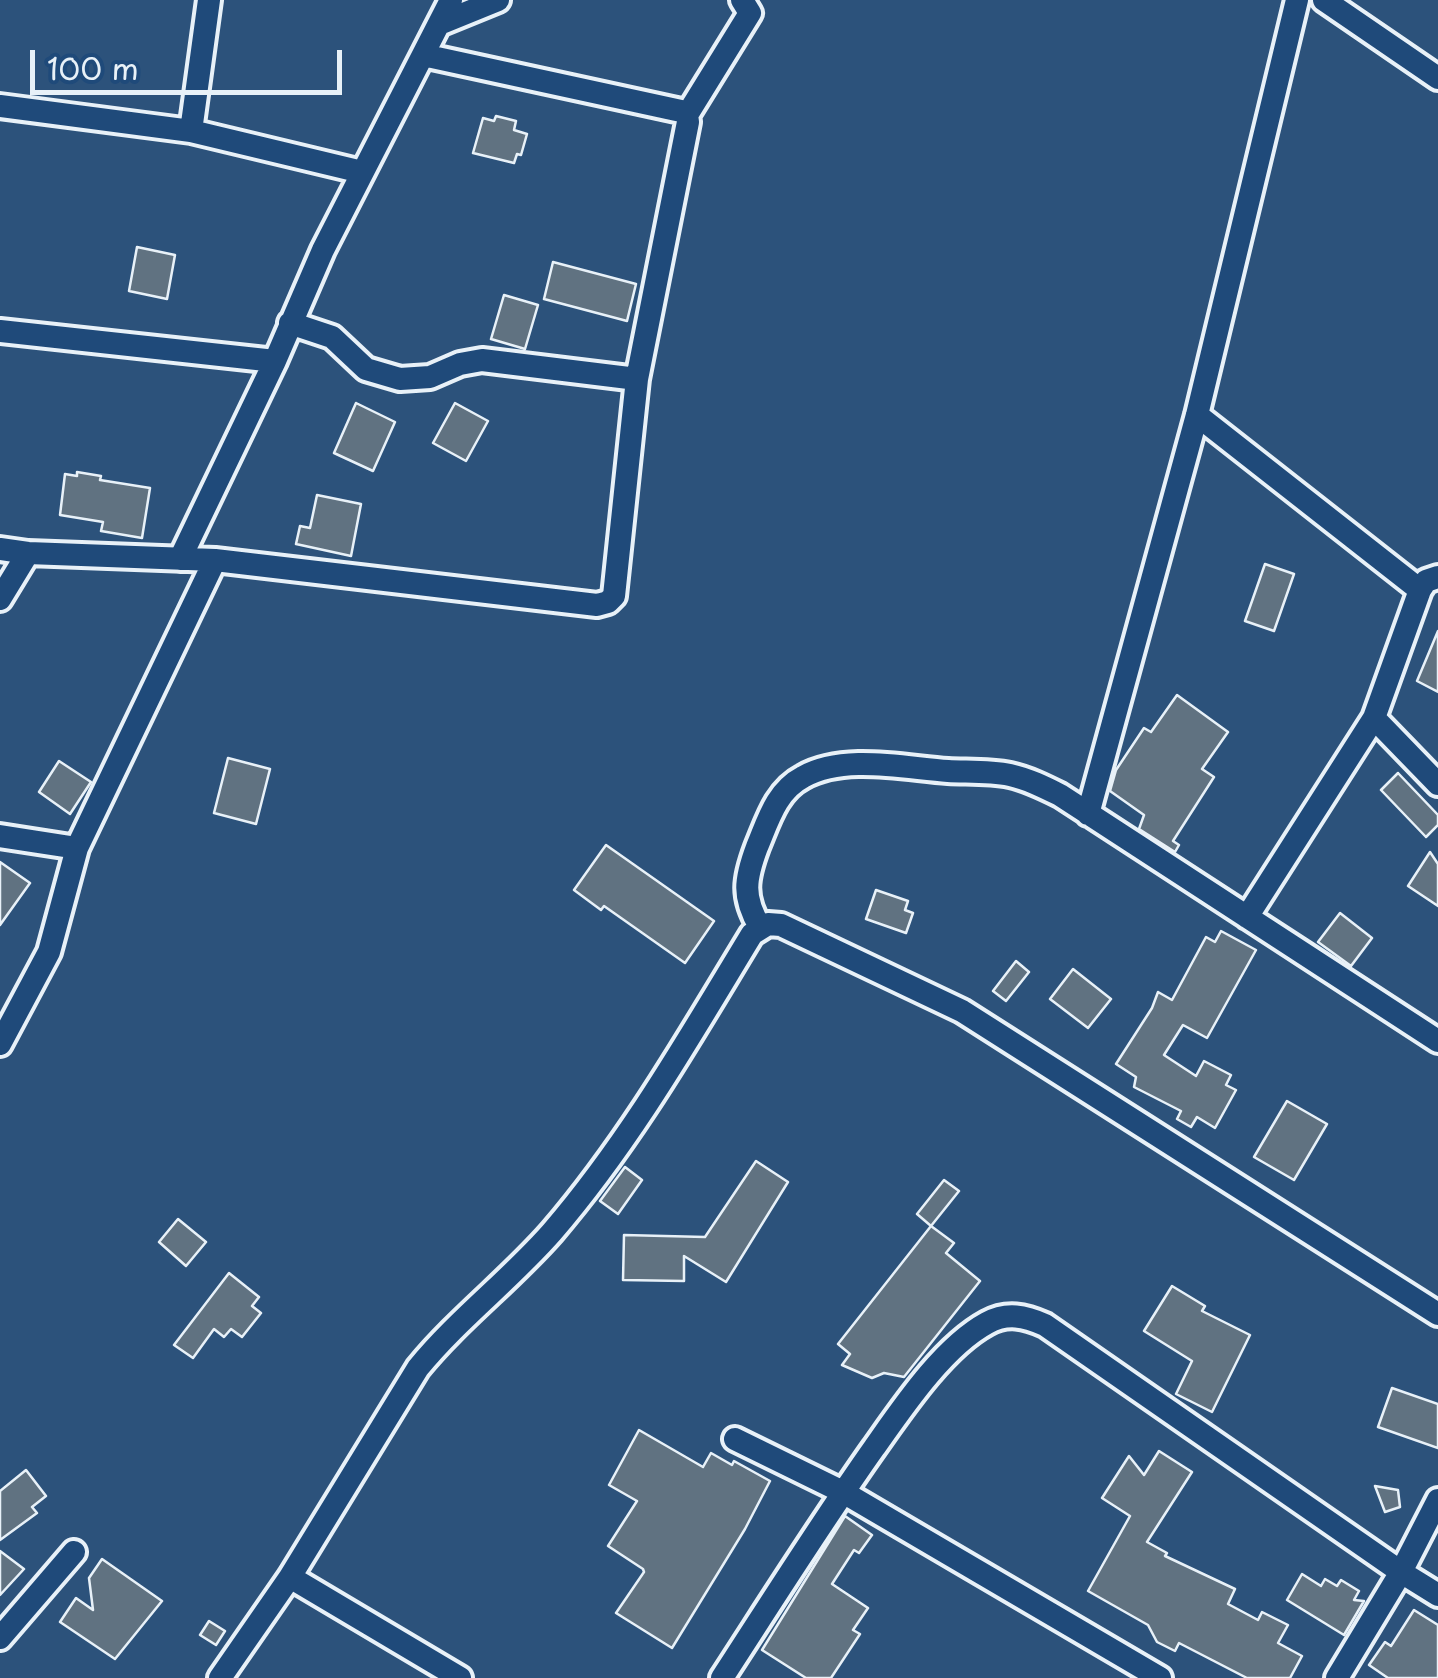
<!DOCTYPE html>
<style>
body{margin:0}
#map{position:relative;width:1438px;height:1678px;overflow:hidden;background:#2c527b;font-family:"Playpen Sans",sans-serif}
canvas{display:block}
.scale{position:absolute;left:30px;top:50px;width:312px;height:45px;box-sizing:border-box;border:5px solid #e8f1f8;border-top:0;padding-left:12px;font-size:30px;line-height:35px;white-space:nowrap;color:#e8f1f8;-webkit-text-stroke:8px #1f4a7a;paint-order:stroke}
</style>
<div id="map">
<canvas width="1438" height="1678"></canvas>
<div class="scale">100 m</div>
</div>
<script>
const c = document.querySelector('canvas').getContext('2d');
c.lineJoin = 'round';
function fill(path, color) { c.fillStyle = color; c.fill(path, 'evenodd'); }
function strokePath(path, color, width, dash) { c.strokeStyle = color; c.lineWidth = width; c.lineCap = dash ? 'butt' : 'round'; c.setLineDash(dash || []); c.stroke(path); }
const building = new Path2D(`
 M 496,116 L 516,121 L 514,130 L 527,134 L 521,155 L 517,154 L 514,163 L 473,153 L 483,118 L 494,121 Z
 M 137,247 L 175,255 L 167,299 L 129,291 Z
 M 553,262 L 636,284 L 627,321 L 544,299 Z
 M 504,295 L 538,305 L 525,349 L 491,339 Z
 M 356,403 L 395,422 L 373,471 L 334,453 Z
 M 455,403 L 488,421 L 466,461 L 433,443 Z
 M 77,472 L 101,476 L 100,480 L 150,488 L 142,538 L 101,531 L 103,522 L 60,515 L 65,474 L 77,476 Z
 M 317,495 L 361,504 L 351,556 L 296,544 L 300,526 L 310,528 Z
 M 1265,564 L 1294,574 L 1274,631 L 1245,621 Z
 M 1438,631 L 1438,692 L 1417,681 Z
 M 1177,695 L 1228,732 L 1202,769 L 1214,777 L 1173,841 L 1179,845 L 1175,852 L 1139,829 L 1144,815 L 1110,791 L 1116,770 L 1144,728 L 1151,732 Z
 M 228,758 L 270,769 L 256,824 L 214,813 Z
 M 59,761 L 91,782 L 70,814 L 39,792 Z
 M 1398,773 L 1438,815 L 1438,825 L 1426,837 L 1381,790 Z
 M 606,845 L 714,921 L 685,963 L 604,906 L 601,910 L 574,890 Z
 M 1430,852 L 1438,864 L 1438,906 L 1408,886 Z
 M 0,862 L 30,883 L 0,925 Z
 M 876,890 L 908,901 L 905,910 L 913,913 L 906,933 L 866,919 Z
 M 1340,913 L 1372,938 L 1351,966 L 1318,942 Z
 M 1221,931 L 1256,950 L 1207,1038 L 1183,1025 L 1164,1055 L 1196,1076 L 1204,1061 L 1231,1075 L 1226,1085 L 1236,1090 L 1215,1128 L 1197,1117 L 1191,1127 L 1177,1119 L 1181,1111 L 1134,1087 L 1136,1077 L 1116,1064 L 1152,1008 L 1158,992 L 1172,1000 L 1206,937 L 1215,942 Z
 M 1016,961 L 1029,972 L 1006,1001 L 993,991 Z
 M 1073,969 L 1111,999 L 1088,1028 L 1050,999 Z
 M 1287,1101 L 1327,1124 L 1294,1180 L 1254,1157 Z
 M 756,1161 L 788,1182 L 726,1282 L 684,1256 L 684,1281 L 623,1280 L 624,1235 L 705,1237 Z
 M 625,1167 L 642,1180 L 618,1214 L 600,1201 Z
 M 944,1180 L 959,1191 L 931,1226 L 917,1214 Z
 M 178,1219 L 206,1242 L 186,1266 L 159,1242 Z
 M 931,1226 L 954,1243 L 946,1253 L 980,1281 L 904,1377 L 884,1373 L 872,1378 L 842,1365 L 850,1354 L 838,1344 Z
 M 229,1273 L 259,1297 L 252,1306 L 261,1313 L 242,1337 L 231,1329 L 224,1337 L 214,1329 L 193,1358 L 174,1345 Z
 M 1172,1286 L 1205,1306 L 1202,1311 L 1250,1335 L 1212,1412 L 1176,1394 L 1192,1361 L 1144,1331 Z
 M 1392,1388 L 1438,1404 L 1438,1448 L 1378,1427 Z
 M 639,1430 L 703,1467 L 711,1453 L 732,1465 L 734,1461 L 770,1481 L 745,1529 L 672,1648 L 616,1613 L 644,1572 L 643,1569 L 608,1546 L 637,1501 L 609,1485 Z
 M 1159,1451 L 1192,1472 L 1147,1542 L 1167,1553 L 1165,1556 L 1235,1589 L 1228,1604 L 1258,1620 L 1262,1612 L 1288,1625 L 1278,1643 L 1302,1656 L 1290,1678 L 1247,1678 L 1179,1643 L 1175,1651 L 1157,1642 L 1148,1625 L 1088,1591 L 1130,1516 L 1102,1498 L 1129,1456 L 1144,1475 Z
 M 26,1470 L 46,1496 L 32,1507 L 37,1513 L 0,1540 L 0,1491 Z
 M 1375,1486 L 1398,1490 L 1400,1507 L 1385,1512 Z
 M 845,1516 L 872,1535 L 859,1553 L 854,1550 L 832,1584 L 868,1608 L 853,1630 L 860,1634 L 831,1678 L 806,1678 L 762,1650 Z
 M 0,1551 L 24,1569 L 0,1595 Z
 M 102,1559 L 162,1601 L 115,1659 L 60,1622 L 76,1598 L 93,1610 L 89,1578 Z
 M 1302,1574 L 1321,1586 L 1325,1579 L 1337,1586 L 1341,1580 L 1359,1591 L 1354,1600 L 1364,1601 L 1344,1635 L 1287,1600 Z
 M 1414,1610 L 1438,1625 L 1438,1678 L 1388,1678 L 1369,1665 L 1385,1642 L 1391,1646 Z
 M 209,1621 L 225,1631 L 216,1645 L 200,1635 Z`);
fill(building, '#607281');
strokePath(building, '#e8f1f8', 2.5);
const minor = new Path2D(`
 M 1324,0 L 1438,78
 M 439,24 L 498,0
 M 423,55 L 681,111 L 687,115
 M 0,106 L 191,131 L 362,172
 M 191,131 L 209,0
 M 290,323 L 332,337 L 366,369 L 400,379 L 430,377 L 460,364 L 482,360 L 637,379
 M 0,331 L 275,361
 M 1197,415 L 1420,590
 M 0,549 L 28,553 L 215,560 L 597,605 L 608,602 L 614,596 L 637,379 L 688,122 L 687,115 L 750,13 L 742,0
 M 180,559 L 275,361 L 323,250 L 451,0
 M 0,599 L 28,553
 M 1374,718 L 1438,784
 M 1088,814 L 1197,415 L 1297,0
 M 0,836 L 77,848
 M 1247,917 L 1374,718 L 1420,590 L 1426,581 L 1438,577
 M 760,927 C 742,897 745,879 757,847 C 768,821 776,791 803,777 C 844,754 904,768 948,771 C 968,772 990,771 1010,775 C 1028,779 1044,787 1060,795 L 1438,1041
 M 0,1044 L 49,952 L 77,848 L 215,560
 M 735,1439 L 843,1492 L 1160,1678
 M 290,1577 L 460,1678
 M 0,1638 L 74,1552
 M 220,1678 L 290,1577 L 418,1368 C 458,1319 510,1280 552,1232 C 631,1140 690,1036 752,934 L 768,924 L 781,925 L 962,1011 L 1438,1314
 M 722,1678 C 772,1601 821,1523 874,1448 C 903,1407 943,1347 987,1323 C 1007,1312 1025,1316 1045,1325 L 1401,1572 L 1438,1595
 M 1337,1678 L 1401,1572 L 1438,1500`);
strokePath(minor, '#e8f1f8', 30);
strokePath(minor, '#1f4a7a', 22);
</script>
